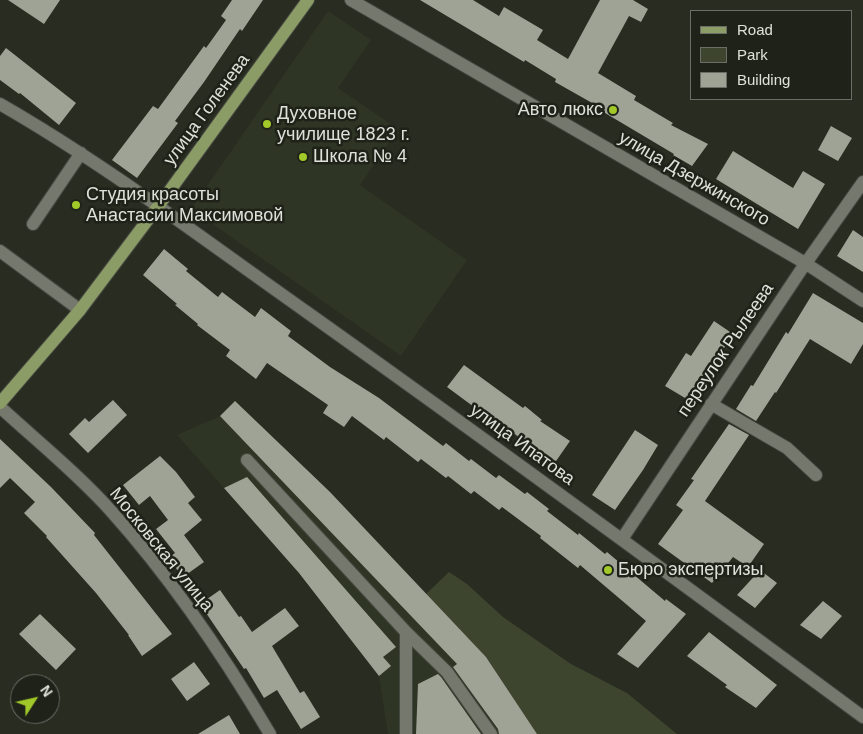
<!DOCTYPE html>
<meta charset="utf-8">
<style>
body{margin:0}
#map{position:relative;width:863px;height:734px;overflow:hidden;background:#282c21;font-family:Arial,sans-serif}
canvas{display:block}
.legend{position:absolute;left:690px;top:10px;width:162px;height:90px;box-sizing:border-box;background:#1f2218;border:1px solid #6b6e66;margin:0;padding:6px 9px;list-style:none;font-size:15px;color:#dee1da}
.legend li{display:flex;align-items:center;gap:10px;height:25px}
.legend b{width:25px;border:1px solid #6b6e66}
.north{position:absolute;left:10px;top:674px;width:50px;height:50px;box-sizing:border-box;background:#1f2218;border:1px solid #6b6e66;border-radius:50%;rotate:55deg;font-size:14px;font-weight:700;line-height:20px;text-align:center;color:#dee1da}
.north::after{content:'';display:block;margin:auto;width:18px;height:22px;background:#a1c929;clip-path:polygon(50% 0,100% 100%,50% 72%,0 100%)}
</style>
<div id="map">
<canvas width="863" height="734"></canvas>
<ul class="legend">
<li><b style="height:6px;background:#8b9c66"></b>Road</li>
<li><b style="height:14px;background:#3d452e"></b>Park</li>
<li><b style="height:14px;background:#9ea396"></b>Building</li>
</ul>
<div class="north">N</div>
</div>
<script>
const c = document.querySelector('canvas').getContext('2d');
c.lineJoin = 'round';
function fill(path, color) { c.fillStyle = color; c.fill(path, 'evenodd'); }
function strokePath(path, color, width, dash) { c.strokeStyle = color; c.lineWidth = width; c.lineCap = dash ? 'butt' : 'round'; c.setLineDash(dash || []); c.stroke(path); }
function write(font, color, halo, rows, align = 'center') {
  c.font = font + ' Arial,sans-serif'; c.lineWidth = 5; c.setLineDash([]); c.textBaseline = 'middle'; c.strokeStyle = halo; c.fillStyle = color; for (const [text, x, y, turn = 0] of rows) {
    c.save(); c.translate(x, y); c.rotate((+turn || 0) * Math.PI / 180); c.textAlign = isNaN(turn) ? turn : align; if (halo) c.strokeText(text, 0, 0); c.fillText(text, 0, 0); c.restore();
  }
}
fill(new Path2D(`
 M 328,11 L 371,40 L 338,88 L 398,129 L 360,185 L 467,260 L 401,356 L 191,209 Z
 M 235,401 L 330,492 L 485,657 L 537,734 L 388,734 L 379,676 L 299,573 L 177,435 L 220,416 Z`), '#2f3524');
fill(new Path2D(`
 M 449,572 L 467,584 L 503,617 L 571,664 L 627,693 L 677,734 L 537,734 L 486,657 L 426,594 Z`), '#3d452e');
fill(new Path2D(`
 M 8,0 L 60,0 L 44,24 Z
 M 232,0 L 263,0 L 242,31 L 240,29 L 204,82 L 175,121 L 178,123 L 137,178 L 112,160 L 153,106 L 158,109 L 204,46 L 206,48 L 226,20 L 221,16 Z
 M 420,0 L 473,0 L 499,16 L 504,7 L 543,30 L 537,40 L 568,59 L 600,0 L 633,0 L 648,9 L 641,22 L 629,16 L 598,73 L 636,96 L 634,100 L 673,123 L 671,125 L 708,144 L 692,166 L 673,155 L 674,154 L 600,110 L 601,108 L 555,82 L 556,79 L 525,60 L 524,62 Z
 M 6,48 L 76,103 L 59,125 L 20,93 L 19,94 L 0,80 L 0,56 Z
 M 831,126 L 852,138 L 838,161 L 818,150 Z
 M 733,151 L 793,188 L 803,171 L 825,184 L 798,229 L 716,179 Z
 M 853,230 L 863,237 L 863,272 L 837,256 Z
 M 164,249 L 188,269 L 186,271 L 218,297 L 222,292 L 255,317 L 261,308 L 291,331 L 288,336 L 330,367 L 379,398 L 443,446 L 446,443 L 469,461 L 471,459 L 496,478 L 499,475 L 525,494 L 527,492 L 549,509 L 547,511 L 578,535 L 579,533 L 605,554 L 607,552 L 665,601 L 666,599 L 686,614 L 638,668 L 617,654 L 646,621 L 580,565 L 578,568 L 540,538 L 541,536 L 502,507 L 499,510 L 474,491 L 471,494 L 448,476 L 446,478 L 421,459 L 418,462 L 386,437 L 384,440 L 352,416 L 344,427 L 323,413 L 328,405 L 267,363 L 256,379 L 226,356 L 230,350 L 197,325 L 198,324 L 175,305 L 177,304 L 143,275 Z
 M 813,293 L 863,323 L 863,344 L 851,364 L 810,339 L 776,393 L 775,392 L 756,421 L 736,409 L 751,385 L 753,386 L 786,332 L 788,334 Z
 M 714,321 L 733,334 L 690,401 L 665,386 L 686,353 L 691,356 Z
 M 464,365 L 523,408 L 525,406 L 542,420 L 540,421 L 570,441 L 554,464 L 499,422 L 497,424 L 447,387 Z
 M 113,400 L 127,415 L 88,453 L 69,434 L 85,418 L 89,422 Z
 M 235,401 L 330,492 L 486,657 L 537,734 L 499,734 L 498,729 L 453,667 L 457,664 L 220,416 Z
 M 729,424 L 749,435 L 705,501 L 764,544 L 748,567 L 733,557 L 712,583 L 658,544 L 683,510 L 676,505 L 694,480 L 691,479 Z
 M 635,430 L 658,445 L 643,470 L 615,510 L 592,495 Z
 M 0,439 L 51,487 L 95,533 L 94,535 L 172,634 L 142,656 L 128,635 L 129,635 L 96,593 L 46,537 L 47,536 L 24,513 L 35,502 L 10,478 L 0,488 Z
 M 160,456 L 176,472 L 195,497 L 188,503 L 202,520 L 184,535 L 204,562 L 183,577 L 168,558 L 175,553 L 156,529 L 168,520 L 150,496 L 139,505 L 123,485 Z
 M 247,477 L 396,647 L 383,657 L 391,666 L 379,676 L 299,573 L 224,488 Z
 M 760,570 L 777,583 L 755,608 L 737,595 Z
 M 220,590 L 239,617 L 241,616 L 252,632 L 285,608 L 299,626 L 272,646 L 300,693 L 304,691 L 320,717 L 301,729 L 277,690 L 264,698 L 246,668 L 244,669 L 200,604 Z
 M 823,601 L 842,616 L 821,639 L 800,625 Z
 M 40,614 L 76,649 L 56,670 L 19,634 Z
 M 709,632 L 777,685 L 756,708 L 725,687 L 727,685 L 687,656 Z
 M 194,662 L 210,684 L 187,701 L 171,679 Z
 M 438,674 L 441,677 L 481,734 L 416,734 L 418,684 Z
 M 229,715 L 240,734 L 198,734 Z`), '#9ea396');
const minor = new Path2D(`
 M 351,0 L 805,263 L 863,301
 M 0,104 C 108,166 207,242 308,313 C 495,446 679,581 863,717
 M 33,224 L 81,153
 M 0,251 L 80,310
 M 711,404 L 787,448 L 816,475
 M 0,407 C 37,441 78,474 111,511 C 172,579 224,656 270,734
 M 247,460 L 406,632 L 447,672 L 491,734
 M 622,539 L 801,270 L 863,182
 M 406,632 L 406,734`);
const major = new Path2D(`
 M 0,403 L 80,310 L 168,193 L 308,0`);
strokePath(minor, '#464941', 14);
strokePath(major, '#464941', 14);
strokePath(minor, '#75796d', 12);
strokePath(major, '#8b9c66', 12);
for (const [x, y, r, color] of [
 [613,110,5,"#a1c929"],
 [267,124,5,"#a1c929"],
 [303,157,5,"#a1c929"],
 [76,205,5,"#a1c929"],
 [608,570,5,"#a1c929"]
]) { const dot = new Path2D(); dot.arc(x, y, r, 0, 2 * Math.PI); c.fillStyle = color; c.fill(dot); strokePath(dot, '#1f2218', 2); }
write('18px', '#dee1da', '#1f2218', [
 ["улица Голенева",207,110,-54],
 ["улица Дзержинского",694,179,30],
 ["переулок Рылеева",726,350,-56],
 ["улица Ипатова",522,445,36],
 ["Московская улица",161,550,51]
]);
write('18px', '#dee1da', '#1f2218', [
 ["Авто люкс",603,110,"right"],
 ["Духовное",277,114],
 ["училище 1823 г.",277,135],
 ["Школа № 4",313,157],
 ["Студия красоты",86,195],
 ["Анастасии Максимовой",86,216],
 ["Бюро экспертизы",618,570]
], 'left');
</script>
